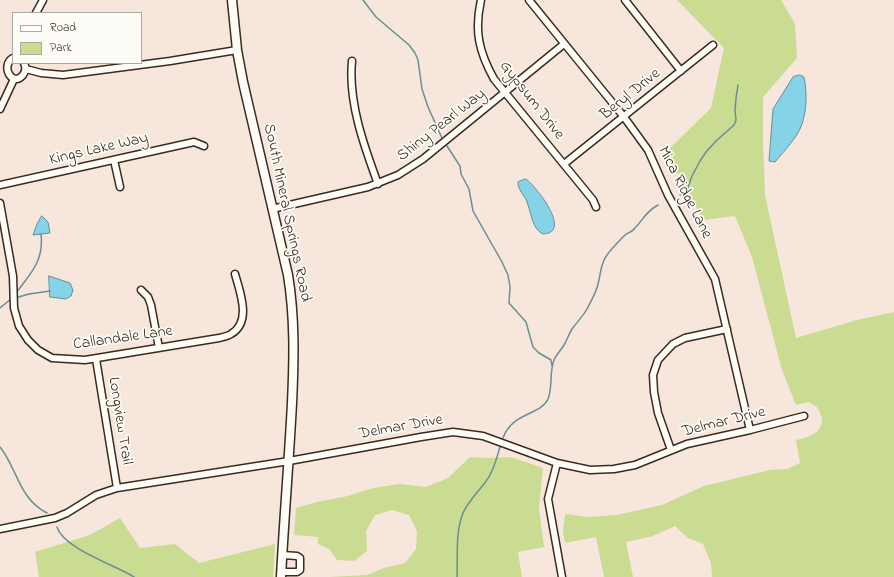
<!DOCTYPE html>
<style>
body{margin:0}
#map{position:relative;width:894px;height:577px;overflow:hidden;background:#f7e6dc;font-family:"Indie Flower",sans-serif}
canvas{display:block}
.legend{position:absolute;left:12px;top:12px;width:130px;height:52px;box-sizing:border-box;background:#fdfcf7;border:1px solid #afa8a0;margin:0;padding:5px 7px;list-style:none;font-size:12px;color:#3b2a1e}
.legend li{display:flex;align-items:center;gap:8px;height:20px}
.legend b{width:20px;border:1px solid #afa8a0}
</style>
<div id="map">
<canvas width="894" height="577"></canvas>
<ul class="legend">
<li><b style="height:5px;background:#fdfcf7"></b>Road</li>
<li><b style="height:11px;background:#c9dc91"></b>Park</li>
</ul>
</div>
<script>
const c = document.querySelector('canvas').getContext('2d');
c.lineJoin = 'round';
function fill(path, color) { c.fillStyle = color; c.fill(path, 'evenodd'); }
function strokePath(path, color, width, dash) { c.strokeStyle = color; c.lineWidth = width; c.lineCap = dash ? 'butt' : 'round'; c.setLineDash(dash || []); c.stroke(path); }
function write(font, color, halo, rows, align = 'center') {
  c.font = font + ' "Indie Flower",sans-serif'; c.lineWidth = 3.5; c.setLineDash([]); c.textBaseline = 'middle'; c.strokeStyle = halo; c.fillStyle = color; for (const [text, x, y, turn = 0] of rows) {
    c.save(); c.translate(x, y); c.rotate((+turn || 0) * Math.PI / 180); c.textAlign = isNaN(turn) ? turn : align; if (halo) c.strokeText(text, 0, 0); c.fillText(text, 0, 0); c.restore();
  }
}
fill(new Path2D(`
 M 677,0 L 781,0 L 795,24 L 797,58 L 763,97 L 763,141 L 765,195 L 796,338 L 857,320 L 894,312 L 894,577 L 712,577 L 711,563 L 703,544 L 688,538 L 675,526 L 653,536 L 626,542 L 633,577 L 604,577 L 596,537 L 565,543 L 563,531 L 565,514 L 589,517 L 617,515 L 662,505 L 704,486 L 770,470 L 787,469 L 800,463 L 796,440 C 806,438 822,434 822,420 C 822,416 819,411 817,407 L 808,402 L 796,405 L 782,370 L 752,257 L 735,216 L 703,220 L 666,152 L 711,108 L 724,48 Z
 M 470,457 L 489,458 L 511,457 L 543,468 L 539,508 L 544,547 L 518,552 L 522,577 L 329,577 L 367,575 L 384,568 L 405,563 L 416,549 L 417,531 L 409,515 L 392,510 L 375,515 L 366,531 L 367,551 L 354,561 L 337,560 L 329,549 L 318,544 L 318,537 L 294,535 L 296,508 L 317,502 L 348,496 L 373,488 L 400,484 L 426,487 L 448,478 Z
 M 120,518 L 140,548 L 175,544 L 199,563 L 275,544 L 273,577 L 39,577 L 35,552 L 90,535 Z`), '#c9dc91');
const water = new Path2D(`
 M 800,75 L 804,77 C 807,92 807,109 802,124 C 798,137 784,151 775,162 L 769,161 L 773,109 L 793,77 Z
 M 526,179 C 536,186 573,233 543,234 C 532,229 531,212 527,202 C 525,196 517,189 518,182 Z
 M 42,216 L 48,222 L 50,233 L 33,235 L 37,224 Z
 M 49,276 L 70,283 L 73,290 L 71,296 L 66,299 L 50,297 Z`);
fill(water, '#86d2e6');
strokePath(water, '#688f96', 1);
strokePath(new Path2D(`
 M 363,0 L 376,17 L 409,45 L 415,53 L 418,60 L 422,89 L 428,107 L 442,138
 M 447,146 L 460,166 L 461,174 L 469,189 L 473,211 L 502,262 L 508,275 L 510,287 L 509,303 L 526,322 L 533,347 L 539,353 L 551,360 L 552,366
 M 680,195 L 687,190 L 692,176 L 700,161 L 706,152 L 716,141 L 734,125 L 736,120 L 735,111 L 736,98 L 738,85
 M 16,293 C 31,273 44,261 41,234
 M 15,298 L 29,294 L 50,291
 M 0,308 L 11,299
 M 503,438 C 512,412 540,416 548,399 C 553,387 549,373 554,360 C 556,355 561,350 564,345 C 567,340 569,334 572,329 C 577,322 583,316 587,309 C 591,301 596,293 598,284 C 601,274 600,264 607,255 C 612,248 619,241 625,235 C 628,233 633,231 635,228 C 644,219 645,212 658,205
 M 0,447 C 17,468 19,499 47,513
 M 57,527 C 63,548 115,565 134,577
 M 457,577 C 458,556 455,533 463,513 C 468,502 477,493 484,484 C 493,473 496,460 500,447`), '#688f96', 1.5);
const street = new Path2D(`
 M 481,0 C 474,31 479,52 494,79 L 593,200 L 596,207
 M 529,0 L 624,117 L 648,150 L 668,195 L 715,279 L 750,430
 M 625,0 L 681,71
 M 36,13 L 43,0
 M 13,58 C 0,65 12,88 23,75 C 26,71 26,67 24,63
 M 352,61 C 348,102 364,146 378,184
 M 26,69 L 41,73 L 63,75 L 170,61 L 237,50
 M 0,109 L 14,79
 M 114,160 L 120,187
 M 564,164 L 713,45
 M 0,185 L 185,144 L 194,142 L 204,146
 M 0,203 L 13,276 L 14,308 L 19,326 L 28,340 L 38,350 L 52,358 L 85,360 L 219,338 C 223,337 228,336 231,334 C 252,322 240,292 235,274
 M 272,209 L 368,187 L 398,175 L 423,159 L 564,44
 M 141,290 L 148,297 L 151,305 L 159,348
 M 96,359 L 117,488
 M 671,450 L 658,413 L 654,392 L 653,375 L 658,360 L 673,344 L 685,338 L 727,329
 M 557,463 L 548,499 L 562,577
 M 0,529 L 55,518 L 67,513 L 96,495 L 117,488 L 289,461 L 421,437 L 453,432 L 483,436 L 557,463 L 590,470 L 614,469 L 635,465 L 687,444 L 750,430 L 804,416
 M 281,572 L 297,572 L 300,570 L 300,558 L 297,556 L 282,555`);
const secondary = new Path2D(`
 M 232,0 L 237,50 L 243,82 L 288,275 C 295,318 294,360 292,403 C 289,461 284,519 281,577`);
strokePath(street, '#3b2a1e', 9);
strokePath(secondary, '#3b2a1e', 11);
strokePath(street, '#fdfcf7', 6);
strokePath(secondary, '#fdfcf7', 8);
write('16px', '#3b2a1e', '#fdfcf7', [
 ["Beryl Drive",631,95,-39],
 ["Gypsum Drive",531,101,52],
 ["Shiny Pearl Way",442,126,-38],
 ["Kings Lake Way",99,150,-13],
 ["Mica Ridge Lane",684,193,63],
 ["South Mineral Springs Road",286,213,78],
 ["Callandale Lane",123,339,-8],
 ["Longview Trail",119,421,81],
 ["Delmar Drive",724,423,-14],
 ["Delmar Drive",401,428,-10]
]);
</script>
